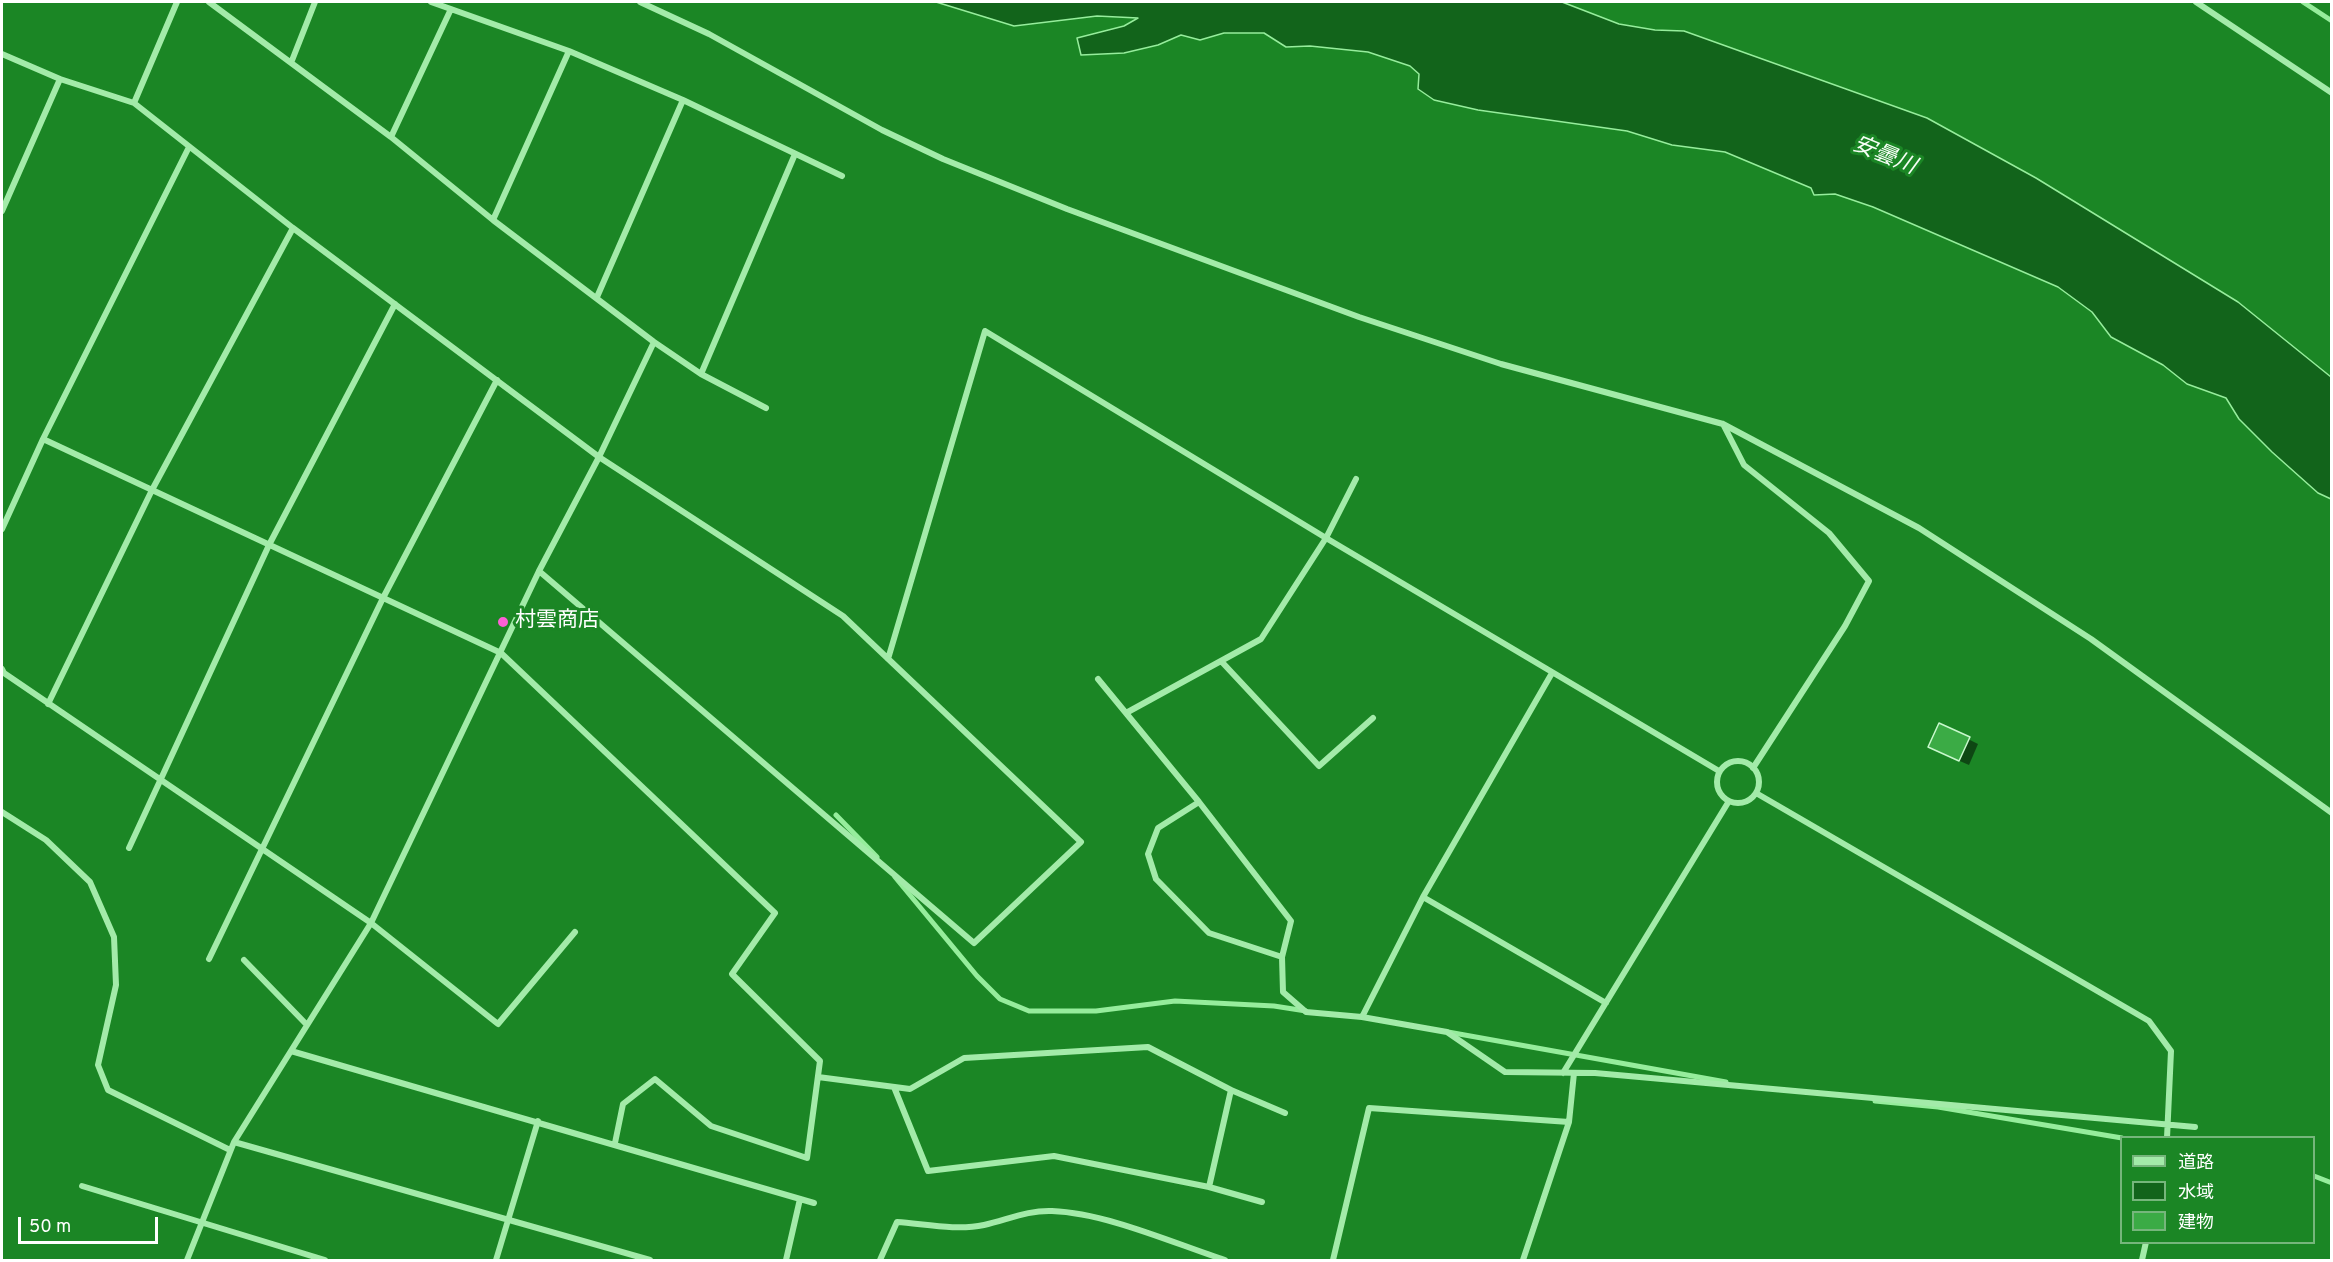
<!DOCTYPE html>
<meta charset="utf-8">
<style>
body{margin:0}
#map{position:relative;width:2333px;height:1262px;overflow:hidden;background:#1b8625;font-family:Overpass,"Noto Sans JP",sans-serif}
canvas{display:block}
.frame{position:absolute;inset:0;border:3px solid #fff;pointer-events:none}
.legend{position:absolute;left:2120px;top:1136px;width:195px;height:108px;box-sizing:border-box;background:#1b8625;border:2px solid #76b67c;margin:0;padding:8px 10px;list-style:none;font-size:18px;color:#fff}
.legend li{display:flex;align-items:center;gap:12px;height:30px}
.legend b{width:30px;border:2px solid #76b67c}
.scale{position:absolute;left:18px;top:1217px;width:140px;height:27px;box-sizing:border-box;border:3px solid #fff;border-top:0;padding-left:8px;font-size:18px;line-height:21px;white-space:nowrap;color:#fff;-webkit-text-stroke:4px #1b8625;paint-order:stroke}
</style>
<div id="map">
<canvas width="2333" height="1262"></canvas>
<div class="frame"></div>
<ul class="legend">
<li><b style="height:8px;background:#a3eba9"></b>道路</li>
<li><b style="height:16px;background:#12641b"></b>水域</li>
<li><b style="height:16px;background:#3bab45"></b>建物</li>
</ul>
<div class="scale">50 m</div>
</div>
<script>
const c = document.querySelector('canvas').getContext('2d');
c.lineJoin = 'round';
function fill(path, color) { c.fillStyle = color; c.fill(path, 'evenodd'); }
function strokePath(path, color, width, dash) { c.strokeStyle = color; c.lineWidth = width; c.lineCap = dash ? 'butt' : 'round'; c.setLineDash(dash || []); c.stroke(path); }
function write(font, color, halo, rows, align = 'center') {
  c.font = font + ' Overpass,"Noto Sans JP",sans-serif'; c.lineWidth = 6; c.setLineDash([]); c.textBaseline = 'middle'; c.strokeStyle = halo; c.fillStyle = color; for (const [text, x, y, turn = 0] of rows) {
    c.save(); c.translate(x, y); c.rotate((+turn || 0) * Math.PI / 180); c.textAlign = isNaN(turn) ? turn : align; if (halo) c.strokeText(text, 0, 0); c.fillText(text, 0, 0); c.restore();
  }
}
const water = new Path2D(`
 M 936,2 L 1562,2 L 1619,24 L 1655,30 L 1684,31 L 1927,118 L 2036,178 L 2238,302 L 2331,377 L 2331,499 L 2318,493 L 2272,452 L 2239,419 L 2226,398 L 2187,384 L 2163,365 L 2111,337 L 2092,312 L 2058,287 L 1873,207 L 1835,194 L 1814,195 L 1811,188 L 1725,152 L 1672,145 L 1627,131 L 1478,110 L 1434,100 L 1418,89 L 1419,74 L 1410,66 L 1368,52 L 1310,46 L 1286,47 L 1264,33 L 1224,33 L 1200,40 L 1181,35 L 1158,45 L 1124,53 L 1081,55 L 1077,38 L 1124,26 L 1138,18 L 1097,16 L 1014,26 Z`);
fill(water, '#12641b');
strokePath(water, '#96ed9c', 1.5);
fill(new Path2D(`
 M 1940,725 L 1978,744 L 1969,765 L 1939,752 Z`), '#0007');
strokePath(new Path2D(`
 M 2303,2 L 2332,21
 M 836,815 L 877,857
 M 895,877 L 977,976 L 1000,999 L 1029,1011 L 1096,1011 L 1175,1001 L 1274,1006 L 1306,1011
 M 1448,1032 L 1726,1082
 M 1875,1101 L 1938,1107 L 2122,1138
 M 2314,1176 L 2332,1183`), '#96ed9c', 5);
const building = new Path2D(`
 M 1939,723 L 1970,737 L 1959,761 L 1928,747 Z`);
fill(building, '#3bab45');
strokePath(building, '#c8f8cc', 1.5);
strokePath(new Path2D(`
 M 209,2 L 391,137 L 493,220 L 654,342 L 701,374 L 766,408
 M 431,2 L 569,51 L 683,100 L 842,176
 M 640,2 L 709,34 L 882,130 L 943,159 L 1067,209 L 1359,317 L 1501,364 L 1723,424 L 1919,528 L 2091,639 L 2332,813
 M 2196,2 L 2332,93
 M 2,54 L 60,79 L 134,103 L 293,228 L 599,457 L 843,616 L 1081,842 L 974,943 L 539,571
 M 291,63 L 315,2
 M 134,103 L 177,2
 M 391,137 L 451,9
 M 2,211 L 60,79
 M 493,220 L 569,51
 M 597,297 L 683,100
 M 701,374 L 795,154
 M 1723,424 L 1744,465 L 1829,533 L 1869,581 L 1845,626 L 1753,768
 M 43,439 L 501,653 L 775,913 L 732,974 L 820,1061 L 807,1158 L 711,1126 L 655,1079 L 623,1104 L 615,1143
 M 2,529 L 43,439 L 189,147
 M 888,659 L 985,331 L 1326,538 L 1719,771
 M 1221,661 L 1319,766 L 1373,718
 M 2,669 L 4,673 L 371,923 L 498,1024 L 575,932
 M 1098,679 L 1199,802 L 1291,921 L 1282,957 L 1283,992 L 1306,1012 L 1362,1017 L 1447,1032 L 1505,1072 L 1595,1073 L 2195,1127
 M 48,704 L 152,490 L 293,228
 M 1126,713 L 1261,639 L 1326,538 L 1356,479
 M1717 782a21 21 0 1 1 42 0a21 21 0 1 1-42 0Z
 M 1756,793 L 2149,1021 L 2171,1051 L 2167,1138
 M 1199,802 L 1158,828 L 1148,854 L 1156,879 L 1209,933 L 1282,957
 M 2,812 L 46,840 L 90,882 L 114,937 L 116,985 L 98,1065 L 108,1090 L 230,1150
 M 129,848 L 269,545 L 395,304
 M 1423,897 L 1606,1003
 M 209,959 L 383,598 L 497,380
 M 244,960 L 307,1025
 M 1362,1017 L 1423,897 L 1552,673
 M 291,1051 L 814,1203
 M 1563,1073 L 1729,801
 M 818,1077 L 910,1089 L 964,1058 L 1148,1047 L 1231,1090 L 1209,1187 L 1054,1156 L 928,1171 L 894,1087
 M 1231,1090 L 1285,1113
 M 234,1142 L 650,1260
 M 82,1186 L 325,1260
 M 1209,1187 L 1262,1202
 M 187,1260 L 234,1142 L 371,923 L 539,571 L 599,457 L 654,342
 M 496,1260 L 538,1121
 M 786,1260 L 800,1199
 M 880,1260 L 897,1222 C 925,1224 956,1231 984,1225 C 1007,1220 1028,1210 1052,1211 C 1106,1213 1173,1243 1225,1260
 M 1333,1260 L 1369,1108 L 1569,1122
 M 1523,1260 L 1569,1122 L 1574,1073
 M 2142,1260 L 2146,1242`), '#a3eba9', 6);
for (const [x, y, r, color] of [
 [503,622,6,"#fc60d6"]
]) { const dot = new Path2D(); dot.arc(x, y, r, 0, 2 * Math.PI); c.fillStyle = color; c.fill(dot); strokePath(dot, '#1b8625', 2); }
write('21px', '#fff', '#1b8625', [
 ["村雲商店",515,622]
], 'left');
write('italic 22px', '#f7fef7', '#1b8625', [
 ["安曇川",1884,157,22]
]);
</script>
